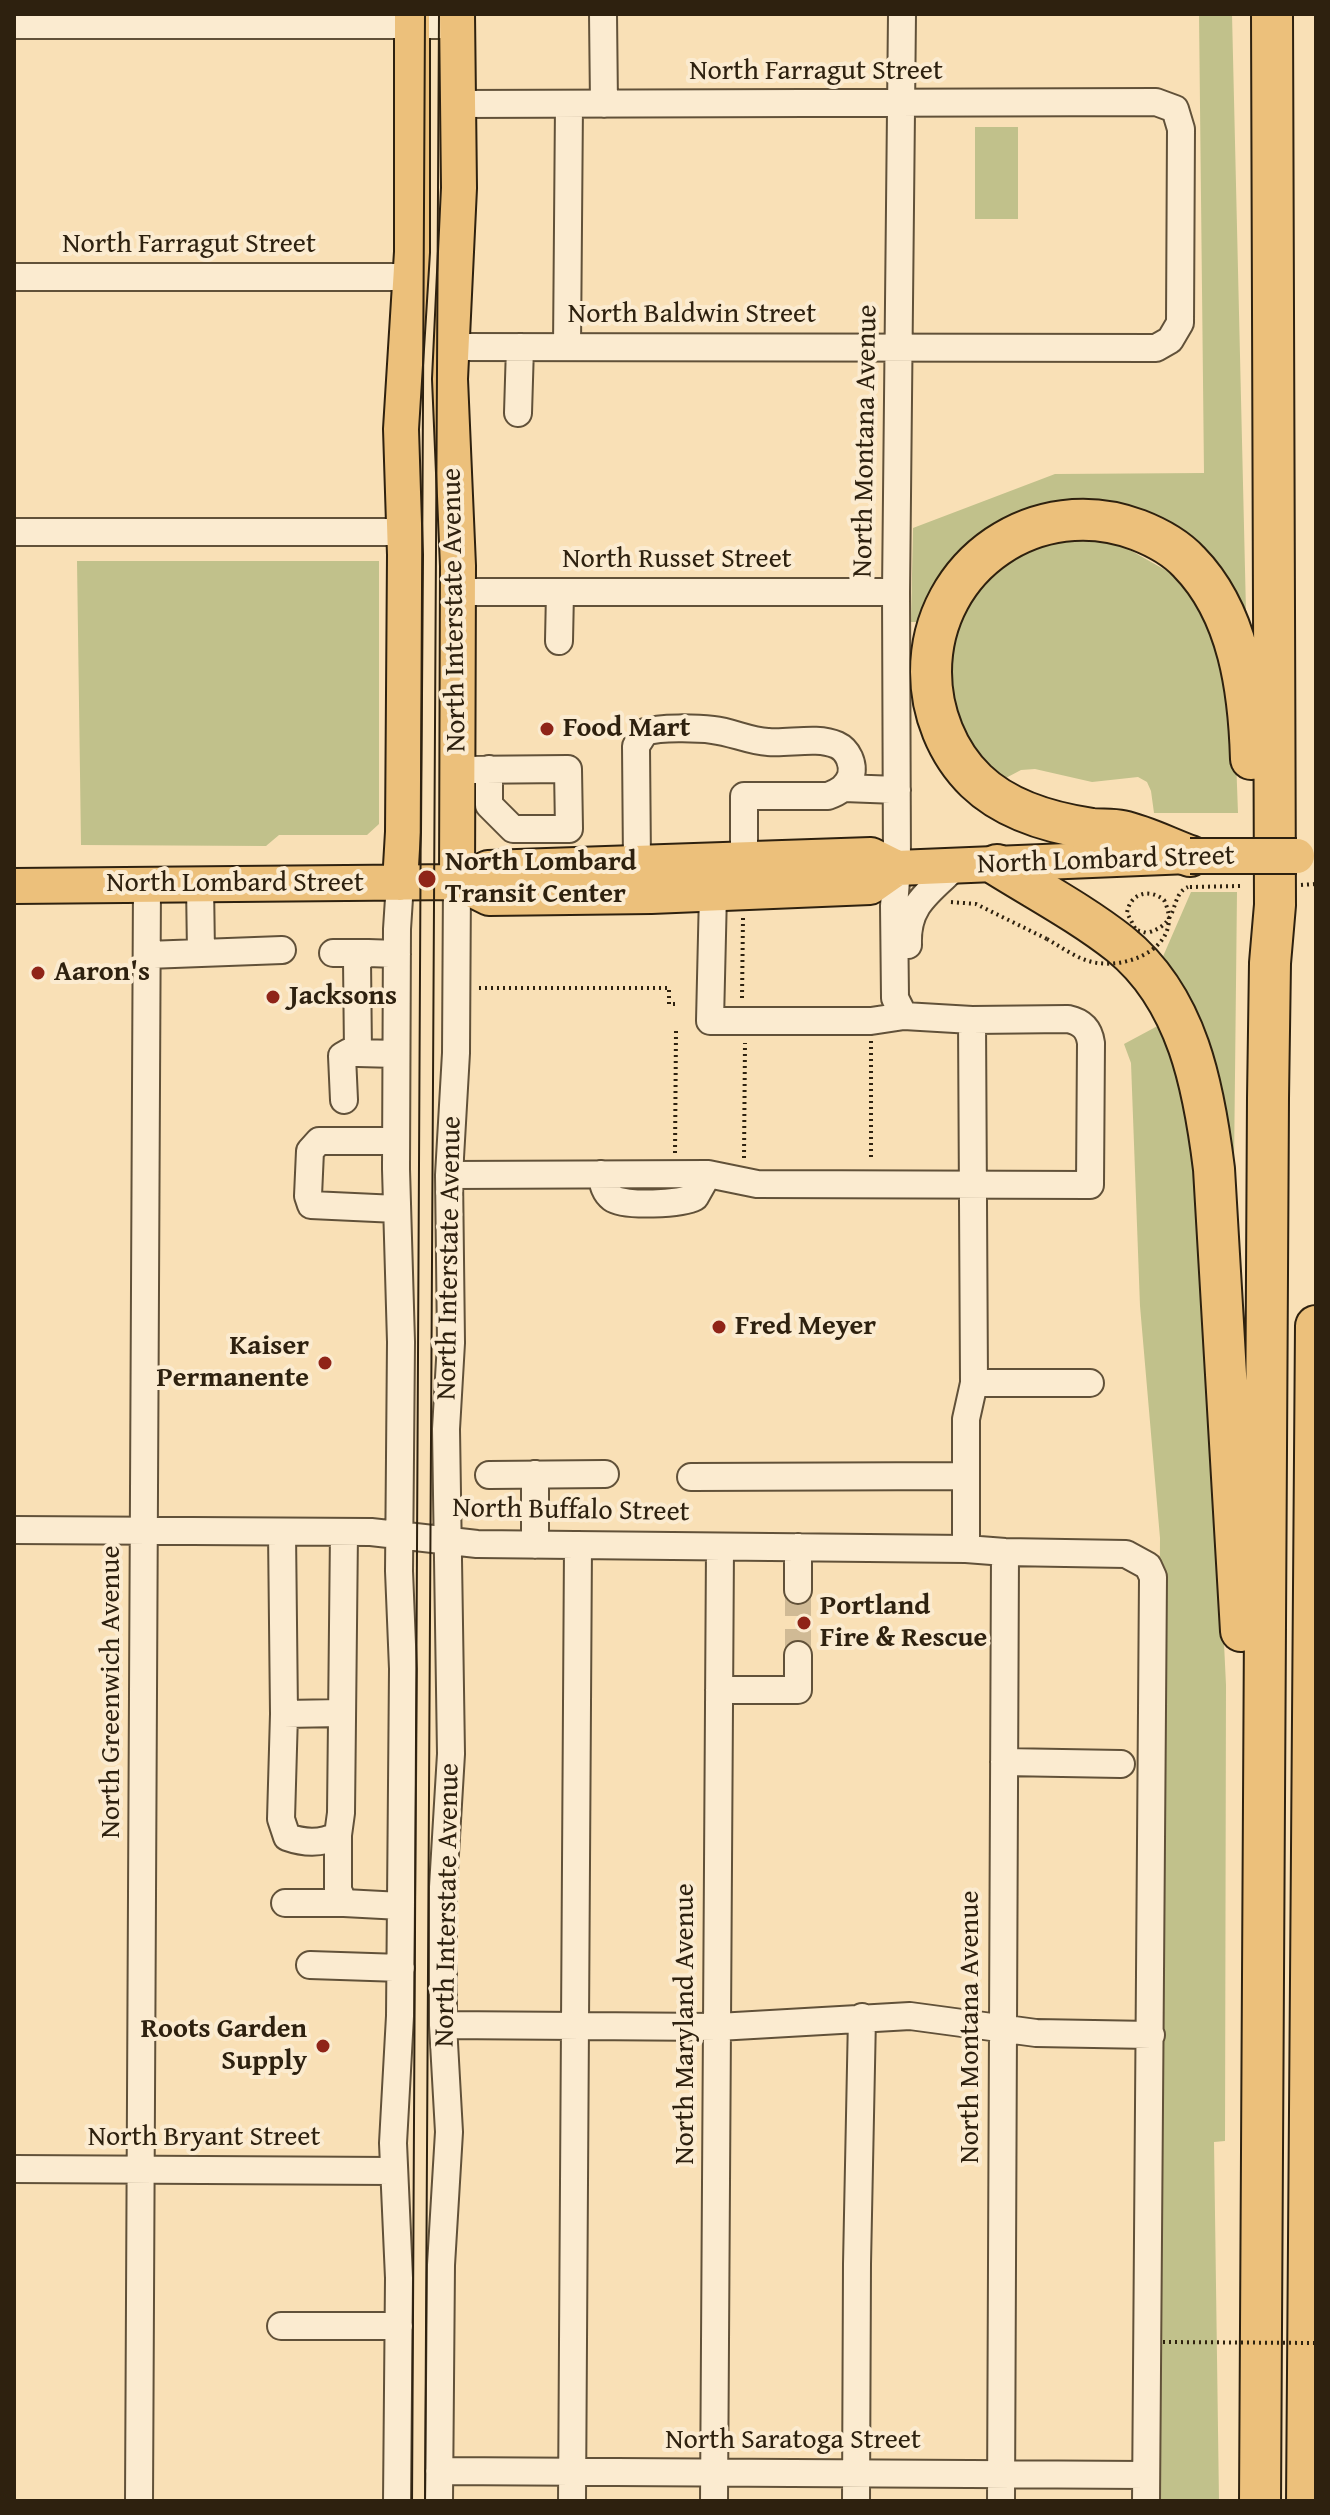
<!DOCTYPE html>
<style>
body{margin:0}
#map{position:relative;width:1330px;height:2515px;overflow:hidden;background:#f9e0b6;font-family:"Gentium Book Plus",serif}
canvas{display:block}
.frame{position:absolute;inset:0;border:16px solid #2e210f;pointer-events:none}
</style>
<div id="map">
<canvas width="1330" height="2515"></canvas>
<div class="frame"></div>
</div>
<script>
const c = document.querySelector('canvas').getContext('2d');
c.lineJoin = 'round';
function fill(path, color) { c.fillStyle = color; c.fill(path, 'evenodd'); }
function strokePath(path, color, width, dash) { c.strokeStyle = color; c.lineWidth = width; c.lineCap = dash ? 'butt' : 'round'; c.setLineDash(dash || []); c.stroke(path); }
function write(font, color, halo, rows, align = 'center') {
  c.font = font + ' "Gentium Book Plus",serif'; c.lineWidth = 8; c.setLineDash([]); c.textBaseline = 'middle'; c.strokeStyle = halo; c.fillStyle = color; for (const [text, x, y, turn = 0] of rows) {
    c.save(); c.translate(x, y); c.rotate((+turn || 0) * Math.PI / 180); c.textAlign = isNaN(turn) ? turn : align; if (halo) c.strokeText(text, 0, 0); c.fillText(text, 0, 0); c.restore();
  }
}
fill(new Path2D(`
 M 1199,14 L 1232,14 L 1246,612 L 1242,612 L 1206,552 L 1002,521 C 953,552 938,568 917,622 L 911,622 L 913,528 L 1055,474 L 1204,473 Z
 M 975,127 L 1018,127 L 1018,219 L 975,219 Z
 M 1105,536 L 1176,576 L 1212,623 L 1235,731 L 1238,813 L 1154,813 L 1151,791 L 1147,782 L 1138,777 L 1092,782 L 1035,769 L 1021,770 L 1002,780 L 976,752 L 958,722 L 946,669 L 968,594 L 1029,543 Z
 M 77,561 L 379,561 L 379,824 L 367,835 L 279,835 L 266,846 L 81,845 Z
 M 1191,892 L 1237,892 L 1234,1166 L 1161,961 Z
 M 1165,1022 L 1193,1119 L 1219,1539 L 1226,1685 L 1225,2141 L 1214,2142 L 1219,2501 L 1154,2501 L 1160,1538 L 1140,1306 L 1131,1063 L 1124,1044 Z`), '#c1c18b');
strokePath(new Path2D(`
 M 798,1590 L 798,1655`), '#d0ba95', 26, [26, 13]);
const minor = new Path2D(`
 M 603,14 L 604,104
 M 902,14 L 896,592 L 897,868 L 894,906 L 895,998 L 904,1016
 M 14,25 L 457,25
 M 14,277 L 411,277
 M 452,347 L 1156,348 L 1170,340 L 1180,323 L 1181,129 L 1175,109 L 1156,102 L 457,104
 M 567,347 L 569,104
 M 518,413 L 520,347
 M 14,532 L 403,532
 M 458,592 L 896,592
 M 559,641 L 560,592
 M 457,770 L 568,769 L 569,829 L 513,829 L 489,805 L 489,769
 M 844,788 L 897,790
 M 637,863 L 636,746 L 645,732 C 660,727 697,728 713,730 C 732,732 749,741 768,742 C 789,744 817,736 837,745 C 848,750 854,764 851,776 C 847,787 839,792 828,796 L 744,796 L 744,859
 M 200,884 L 201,953
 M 908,945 C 906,905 929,892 956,866
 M 333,953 L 368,953
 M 147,955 L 282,950
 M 396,1054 L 358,1053 L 357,960 L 368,953 L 397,954
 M 344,1100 L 342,1056 L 349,1052 L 358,1053
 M 396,1141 L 319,1141 L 310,1151 L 308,1196 L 311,1205 L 397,1209
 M 601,1174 C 603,1183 604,1192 612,1198 C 624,1207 682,1204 695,1197 L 708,1174
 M 449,1175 L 708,1174 L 757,1184 L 1090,1185 L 1091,1043 C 1089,1029 1082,1022 1068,1019 L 972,1020 L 904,1016 L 871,1021 L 710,1021 L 713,893
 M 974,1383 L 1090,1383
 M 489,1475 L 605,1474
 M 691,1477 L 966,1476
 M 14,1530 L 371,1532 L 477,1544 L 966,1549 L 1005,1552 L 1126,1554 L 1148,1566 L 1153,1577 L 1146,2501
 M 282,1532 L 284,1714 L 281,1819 L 287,1837 C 304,1843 322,1844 338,1835 L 341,1813 L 344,1532
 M 535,1545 L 535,1474
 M 798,1547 L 798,1590
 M 966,1549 L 966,1419 L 974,1383 L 972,1020
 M 719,1690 L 798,1690 L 798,1655
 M 284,1714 L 342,1713
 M 1004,1762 L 1121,1764
 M 338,1835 L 338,1890 L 344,1903 L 401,1906
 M 285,1903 L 344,1903
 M 310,1965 L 401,1968
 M 443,2025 L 718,2027 L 910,2016 L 1036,2033 L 1151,2035
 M 14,2169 L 393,2171
 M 281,2326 L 399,2326
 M 439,2471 L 1146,2475
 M 139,2501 L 147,884
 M 397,2501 L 399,2278 L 393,2143 L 400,2016 L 403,1669 L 399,1571 L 401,1342 L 396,1169 L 397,929 L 400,883
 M 439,2501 L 441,2265 L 449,2132 L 443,2025 L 443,1887 L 451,1754 L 446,1429 L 451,1343 L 449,1175 L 456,1053 L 457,882
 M 572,2501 L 578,1545
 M 714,2501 L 720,1547
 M 856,2501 L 857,2264 L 862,2017
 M 1001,2501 L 1005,1552`);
const major = new Path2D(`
 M 457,14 L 459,188 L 450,379 L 458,566 L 457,882
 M 457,882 L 489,898 L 651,896 L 870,887 L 897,868
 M 400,883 L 403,832 L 405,555 L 401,429 L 412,252 L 412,14
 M 14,886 L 457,882 L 488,868 L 871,855 L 897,868 L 1189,856`);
const highway = new Path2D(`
 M 1190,856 C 1168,848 1145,836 1122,831 C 1112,829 1101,830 1092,829 C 1051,823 1006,810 976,781 C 947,753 931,712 931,672 C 931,564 1038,492 1138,530 C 1156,537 1176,548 1189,562 C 1239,613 1249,691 1251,759
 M 997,865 C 1037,890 1082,914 1120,944 C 1188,999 1204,1088 1214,1169 L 1241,1631
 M 1260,2501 L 1268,1098 L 1270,963 L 1275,905 L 1272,14
 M 1307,2501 L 1316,1326`);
strokePath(minor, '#615139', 30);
strokePath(major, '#2e210f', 38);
strokePath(highway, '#2e210f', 44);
strokePath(new Path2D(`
 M 951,902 L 976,904 L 1047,939
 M 1150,932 C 1181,922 1169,895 1188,887
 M 479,988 L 669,988 L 669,1004 L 679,1004
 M 742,998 L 743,918
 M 871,1041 L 871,1161
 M 675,1153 L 676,1031
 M 744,1158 L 745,1043`), '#2e210f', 4, [2, 4]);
strokePath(minor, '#fbebd0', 26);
strokePath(major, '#ecc07b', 34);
strokePath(highway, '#ecc07b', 40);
strokePath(new Path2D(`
 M 412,2501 L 425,14
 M 425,2501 L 439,14`), '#2e210f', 2);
const majorBridge = new Path2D(`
 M 1190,856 L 1297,856`);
strokePath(majorBridge, '#2e210f', 38, []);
strokePath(new Path2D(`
 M 1301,885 L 1316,884
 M 1190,887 L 1240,886
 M 1047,939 C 1063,948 1080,961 1098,963 C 1134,968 1185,943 1164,900 C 1149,888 1130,893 1127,913 L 1136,930 L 1147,933
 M 1163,2342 L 1316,2343`), '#2e210f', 4, [2, 4]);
strokePath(majorBridge, '#ecc07b', 34);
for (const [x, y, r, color] of [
 [547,729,8,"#8f2418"],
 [427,879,10,"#8f2418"],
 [38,973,8,"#8f2418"],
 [273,997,8,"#8f2418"],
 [719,1327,8,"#8f2418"],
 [325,1363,8,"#8f2418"],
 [804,1623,8,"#8f2418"],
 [323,2046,8,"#8f2418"]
]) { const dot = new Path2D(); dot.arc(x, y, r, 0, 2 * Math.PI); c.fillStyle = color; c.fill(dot); strokePath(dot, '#fbebd0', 3); }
write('28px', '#2e210f', '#fbebd0', [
 ["North Farragut Street",816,72],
 ["North Farragut Street",189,245],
 ["North Baldwin Street",692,315],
 ["North Montana Avenue",866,441,-89],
 ["North Russet Street",677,560],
 ["North Interstate Avenue",455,610,-91],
 ["North Lombard Street",1106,861,-2],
 ["North Lombard Street",235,884],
 ["North Interstate Avenue",450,1258,-89],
 ["North Buffalo Street",571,1511,1],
 ["North Greenwich Avenue",112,1692,-90],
 ["North Interstate Avenue",448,1905,-89],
 ["North Maryland Avenue",686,2024,-90],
 ["North Montana Avenue",971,2027,-90],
 ["North Bryant Street",204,2138],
 ["North Saratoga Street",793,2441]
]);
write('bold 28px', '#2e210f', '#fbebd0', [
 ["Food Mart",563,729],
 ["North Lombard",445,863],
 ["Transit Center",445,895],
 ["Aaron's",54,973],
 ["Jacksons",289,997],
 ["Fred Meyer",735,1327],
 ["Kaiser",309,1347,"right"],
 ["Permanente",309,1379,"right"],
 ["Portland",820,1607],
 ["Fire & Rescue",820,1639],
 ["Roots Garden",307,2030,"right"],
 ["Supply",307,2062,"right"]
], 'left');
</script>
